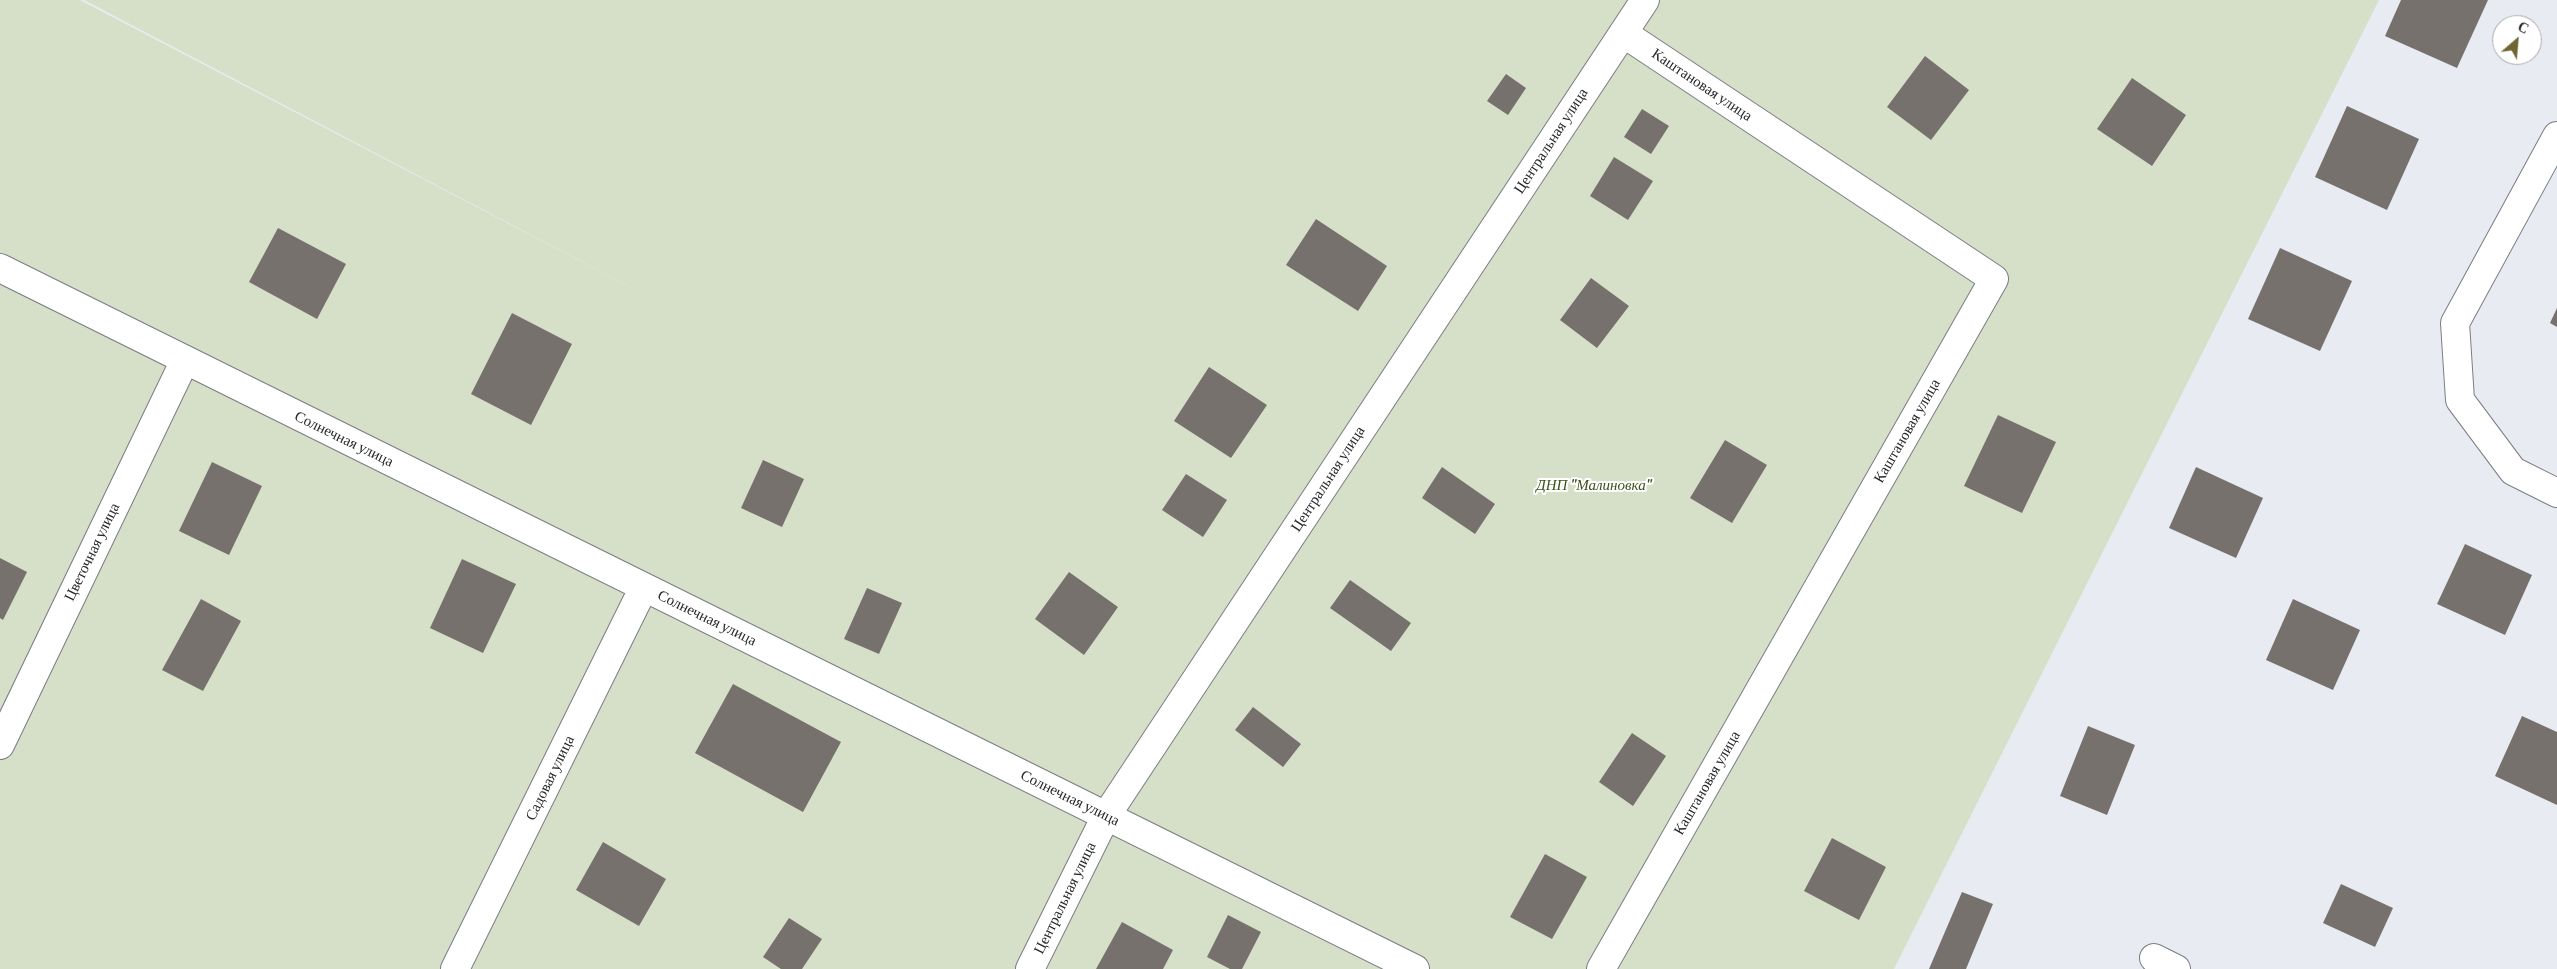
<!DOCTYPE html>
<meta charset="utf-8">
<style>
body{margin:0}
#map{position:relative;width:2557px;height:969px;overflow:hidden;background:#e8ecf2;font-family:"Crimson Pro",serif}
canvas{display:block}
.north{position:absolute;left:2492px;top:15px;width:50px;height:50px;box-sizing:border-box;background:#fff;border:1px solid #a8a9aa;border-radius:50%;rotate:27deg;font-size:14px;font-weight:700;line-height:20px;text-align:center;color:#26282a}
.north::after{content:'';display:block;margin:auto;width:18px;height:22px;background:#6f6633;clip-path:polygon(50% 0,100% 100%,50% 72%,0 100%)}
</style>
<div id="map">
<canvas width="2557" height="969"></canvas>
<div class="north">С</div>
</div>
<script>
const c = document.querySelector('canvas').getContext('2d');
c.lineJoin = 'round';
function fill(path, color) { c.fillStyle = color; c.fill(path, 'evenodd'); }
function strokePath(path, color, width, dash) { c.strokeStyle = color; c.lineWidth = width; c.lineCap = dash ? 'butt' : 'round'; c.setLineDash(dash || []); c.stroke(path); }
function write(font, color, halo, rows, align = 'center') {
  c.font = font + ' "Crimson Pro",serif'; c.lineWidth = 4; c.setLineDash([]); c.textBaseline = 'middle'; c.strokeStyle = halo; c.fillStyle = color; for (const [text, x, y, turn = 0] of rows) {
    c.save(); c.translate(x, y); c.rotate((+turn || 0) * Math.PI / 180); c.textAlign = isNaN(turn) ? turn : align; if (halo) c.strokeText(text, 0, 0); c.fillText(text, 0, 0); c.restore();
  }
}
fill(new Path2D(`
 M 0,0 L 80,0 L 678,312 L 84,0 L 2379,0 L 1894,969 L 0,969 Z`), '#d6dfc8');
fill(new Path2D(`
 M 2401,0 L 2488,0 L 2457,68 L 2385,36 Z
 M 1925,56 L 1969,90 L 1931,140 L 1887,107 Z
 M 1506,74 L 1526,88 L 1508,115 L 1487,101 Z
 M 2132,78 L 2186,115 L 2152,166 L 2097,129 Z
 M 2347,106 L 2419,139 L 2387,210 L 2315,177 Z
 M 1642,109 L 1669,126 L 1651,154 L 1624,137 Z
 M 1614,157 L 1653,181 L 1628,220 L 1590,196 Z
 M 1316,219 L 1387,266 L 1358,311 L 1286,265 Z
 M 278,228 L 346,264 L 317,319 L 249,282 Z
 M 2280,248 L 2352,281 L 2320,351 L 2248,319 Z
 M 1591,278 L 1629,306 L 1597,348 L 1560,320 Z
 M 2557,308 L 2557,327 L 2550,323 Z
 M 512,313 L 572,344 L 531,425 L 471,394 Z
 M 1209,367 L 1267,405 L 1231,458 L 1174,421 Z
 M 1998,415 L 2056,442 L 2022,513 L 1964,486 Z
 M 1725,440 L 1767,465 L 1732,523 L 1690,498 Z
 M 763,460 L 804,479 L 782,527 L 741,508 Z
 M 212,462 L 262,486 L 229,555 L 179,531 Z
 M 1442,467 L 1495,504 L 1475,534 L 1422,498 Z
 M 2196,467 L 2263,498 L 2236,558 L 2169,528 Z
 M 1186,474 L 1227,500 L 1203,537 L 1162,510 Z
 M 2465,544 L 2532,575 L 2505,635 L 2437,604 Z
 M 0,558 L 27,572 L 3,620 L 0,618 Z
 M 462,559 L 516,584 L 483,653 L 430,628 Z
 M 1069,572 L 1118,607 L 1084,655 L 1035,619 Z
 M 1350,580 L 1411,623 L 1391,651 L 1330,608 Z
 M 867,588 L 902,603 L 879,654 L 844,639 Z
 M 201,599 L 241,621 L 203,691 L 162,670 Z
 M 2293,599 L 2360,630 L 2333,690 L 2266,660 Z
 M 733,684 L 841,742 L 803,812 L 695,753 Z
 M 1253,707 L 1301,744 L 1283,767 L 1235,730 Z
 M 2522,716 L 2557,732 L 2557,805 L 2495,776 Z
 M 2088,726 L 2135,745 L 2107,815 L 2060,796 Z
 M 1632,733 L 1666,756 L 1633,806 L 1599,782 Z
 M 1832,838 L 1886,867 L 1859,920 L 1804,891 Z
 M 603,842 L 666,879 L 639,926 L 576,890 Z
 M 1545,854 L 1587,877 L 1552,939 L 1510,917 Z
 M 2341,884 L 2393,908 L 2375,947 L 2323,923 Z
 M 1962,892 L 1993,904 L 1966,969 L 1929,969 Z
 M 1228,915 L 1261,932 L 1242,969 L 1230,969 L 1207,957 Z
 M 789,918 L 822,939 L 802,969 L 781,969 L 763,957 Z
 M 1122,922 L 1173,950 L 1163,969 L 1096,969 Z`), '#77716e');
const minor = new Path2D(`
 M 2557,136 L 2455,323 L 2460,400 L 2513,471 L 2557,493
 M 0,268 L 1415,969
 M 0,745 L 185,360
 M 2154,958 L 2176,969
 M 455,969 L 644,587
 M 1030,969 L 1106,816 L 1645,0
 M 1601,969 L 1994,279 L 1623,33`);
strokePath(minor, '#7a7d83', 30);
strokePath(minor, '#fff', 28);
write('15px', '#26282a', '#fff', [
 ["Каштановая улица",1702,85,34],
 ["Центральная улица",1551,141,-57],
 ["Каштановая улица",1907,431,-60],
 ["Солнечная улица",344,439,26],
 ["Центральная улица",1328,479,-57],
 ["Цветочная улица",92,552,-64],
 ["Солнечная улица",707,618,26],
 ["Садовая улица",550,778,-64],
 ["Каштановая улица",1707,783,-60],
 ["Солнечная улица",1070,798,26],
 ["Центральная улица",1065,898,-64]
]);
write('italic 15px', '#40511d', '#fff', [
 ["ДНП \"Малиновка\"",1594,485]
]);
</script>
